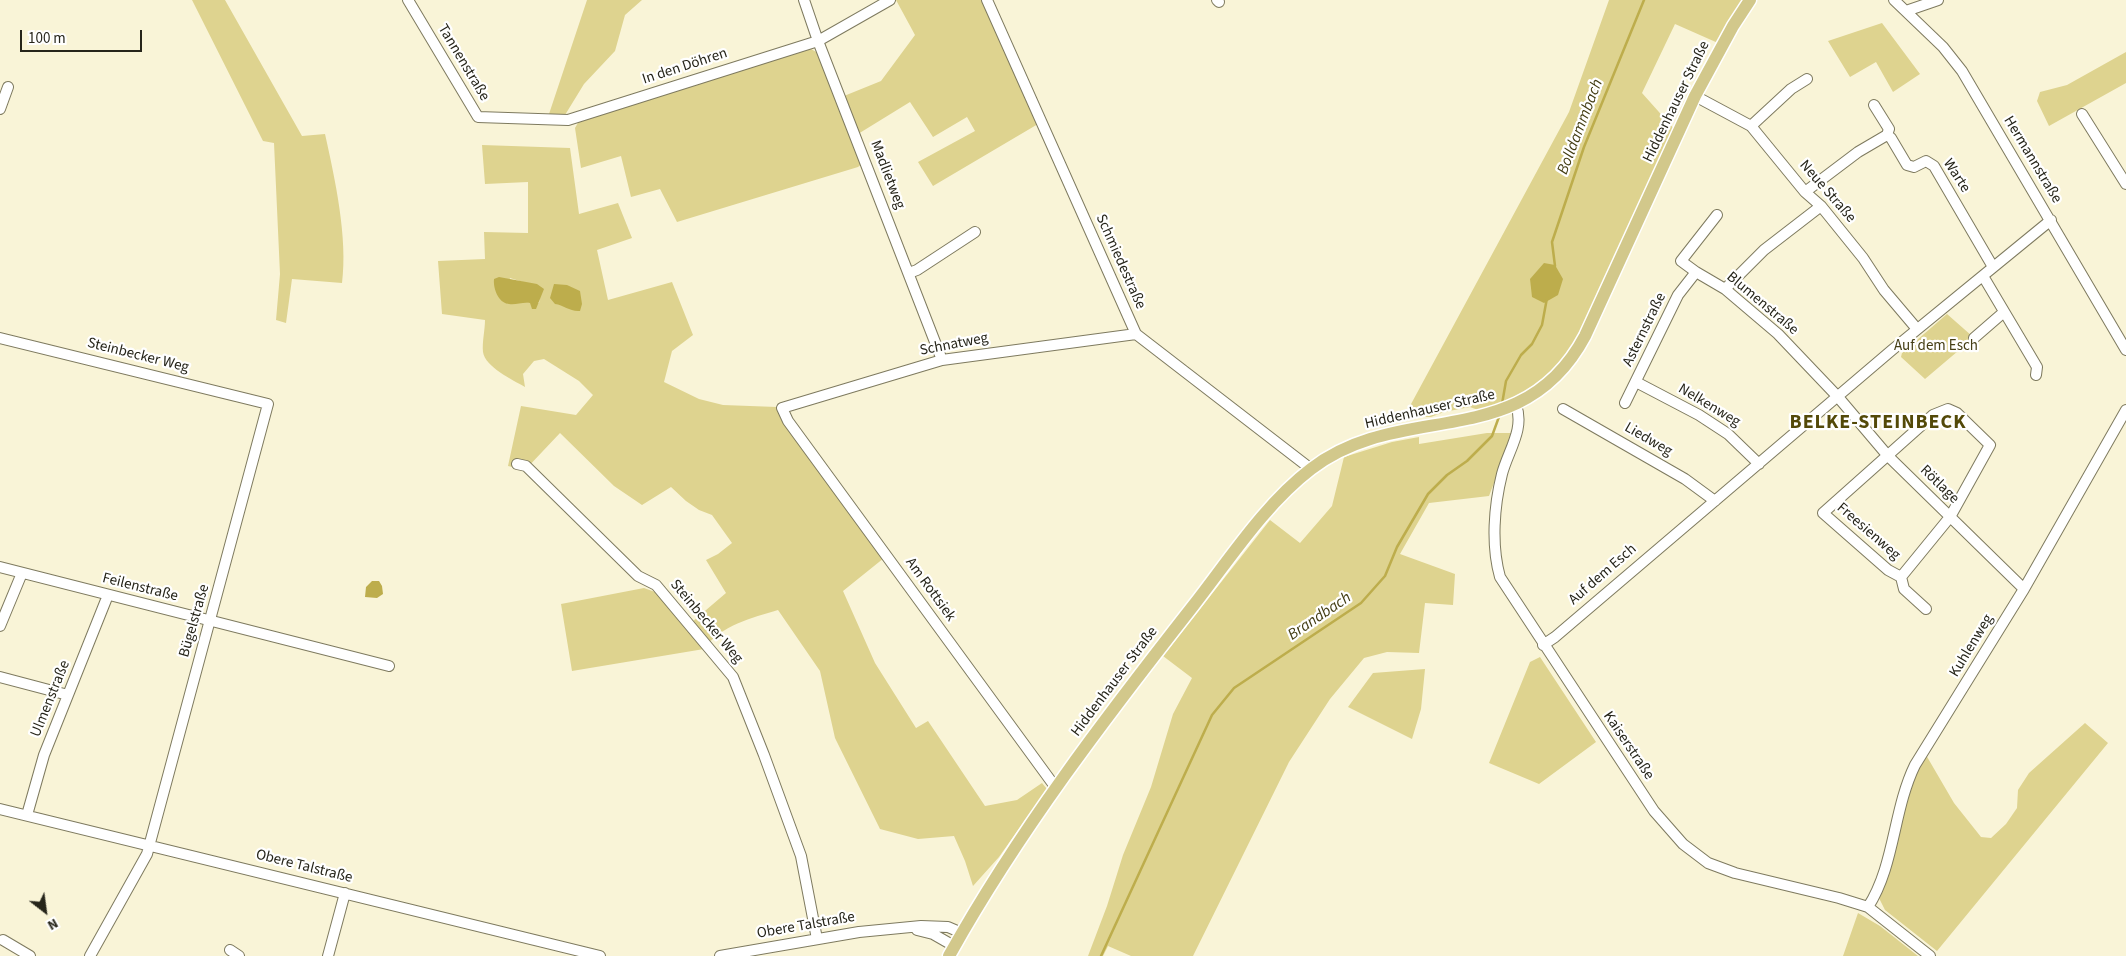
<!DOCTYPE html>
<meta charset="utf-8">
<style>
body{margin:0}
#map{position:relative;width:2126px;height:956px;overflow:hidden;background:#f9f4d7;font-family:"Source Sans 3",sans-serif}
canvas{display:block}
.north{position:absolute;left:20px;top:886px;width:50px;height:50px;-webkit-text-stroke:4px #fff;paint-order:stroke;rotate:150deg;font-size:14px;font-weight:700;line-height:20px;text-align:center;color:#26251a}
.north::after{content:'';display:block;margin:auto;width:18px;height:22px;background:#26251a;clip-path:polygon(50% 0,100% 100%,50% 72%,0 100%)}
.scale{position:absolute;left:20px;top:30px;width:122px;height:22px;box-sizing:border-box;border:2px solid #26251a;border-top:0;padding-left:6px;font-size:15px;line-height:18px;white-space:nowrap;color:#26251a;-webkit-text-stroke:4px #fff;paint-order:stroke}
</style>
<div id="map">
<canvas width="2126" height="956"></canvas>
<div class="north">N</div>
<div class="scale">100 m</div>
</div>
<script>
const c = document.querySelector('canvas').getContext('2d');
c.lineJoin = 'round';
function fill(path, color) { c.fillStyle = color; c.fill(path, 'evenodd'); }
function strokePath(path, color, width, dash) { c.strokeStyle = color; c.lineWidth = width; c.lineCap = dash ? 'butt' : 'round'; c.setLineDash(dash || []); c.stroke(path); }
function write(font, color, halo, rows, align = 'center') {
  c.font = font + ' "Source Sans 3",sans-serif'; c.lineWidth = 4.5; c.setLineDash([]); c.textBaseline = 'middle'; c.strokeStyle = halo; c.fillStyle = color; for (const [text, x, y, turn = 0] of rows) {
    c.save(); c.translate(x, y); c.rotate((+turn || 0) * Math.PI / 180); c.textAlign = isNaN(turn) ? turn : align; if (halo) c.strokeText(text, 0, 0); c.fillText(text, 0, 0); c.restore();
  }
}
fill(new Path2D(`
 M 192,0 L 225,0 L 302,136 L 325,134 C 335,179 348,238 342,283 L 292,279 L 286,323 L 276,320 L 280,274 L 274,143 L 263,141 Z
 M 587,0 L 642,0 L 625,15 L 615,51 L 584,84 L 565,115 L 548,117 Z
 M 896,0 L 983,0 L 1038,124 L 933,186 L 918,162 L 975,131 L 967,117 L 933,137 L 910,102 L 858,134 L 844,96 L 881,81 L 915,35 Z
 M 1609,0 L 1743,0 L 1718,43 L 1675,24 L 1642,93 L 1675,130 L 1580,334 L 1565,359 L 1549,376 L 1525,392 L 1506,402 L 1478,410 L 1470,407 L 1444,412 L 1431,417 L 1404,417 L 1569,112 Z
 M 1882,23 L 1920,74 L 1893,92 L 1876,62 L 1850,77 L 1828,41 Z
 M 811,49 L 818,53 L 863,163 L 858,167 L 677,222 L 660,189 L 631,197 L 621,156 L 581,168 L 575,128 L 579,121 Z
 M 2126,52 L 2126,83 L 2049,126 L 2037,101 L 2040,92 L 2067,85 Z
 M 482,145 L 570,148 L 579,214 L 618,203 L 632,238 L 597,250 L 608,300 L 672,282 L 693,335 L 672,351 L 664,382 L 699,399 L 723,405 L 777,407 L 884,558 L 843,591 L 875,663 L 916,728 L 928,721 L 985,806 L 1017,800 L 1042,783 L 1047,789 L 999,857 L 973,886 L 965,861 L 954,836 L 918,839 L 880,829 L 835,738 L 820,671 L 778,610 C 752,618 721,625 704,649 L 572,671 L 561,604 L 644,588 L 655,592 L 692,622 L 726,593 L 706,560 L 718,554 L 732,543 L 712,515 L 699,510 L 686,501 L 671,487 L 642,505 L 614,486 L 560,433 L 525,470 L 508,466 L 521,406 L 576,415 L 593,395 L 579,381 L 544,359 L 534,361 L 523,374 L 525,387 C 513,380 485,367 483,352 C 482,342 485,330 485,320 L 442,314 L 438,261 L 485,259 L 484,232 L 528,233 L 528,182 L 485,184 ZM 510,278 L 529,284 L 537,284 L 540,297 L 539,303 L 521,302 L 507,304 Z
 M 1947,314 L 1972,336 L 1971,340 L 1925,379 L 1901,357 L 1902,353 Z
 M 1487,433 L 1513,433 L 1489,496 L 1429,503 L 1400,554 L 1455,574 L 1453,605 L 1425,603 L 1419,653 L 1387,652 L 1364,658 L 1330,699 L 1289,762 L 1193,956 L 1131,956 L 1108,946 L 1103,956 L 1088,956 L 1107,906 L 1123,855 L 1151,787 L 1173,714 L 1192,678 L 1163,656 L 1270,520 L 1300,543 L 1332,506 L 1344,457 L 1392,442 L 1419,437 L 1419,444 Z
 M 1540,657 L 1596,742 L 1539,784 L 1489,763 L 1530,662 Z
 M 1425,669 L 1421,709 L 1412,739 L 1348,707 L 1373,673 Z
 M 2085,723 L 2108,743 L 1937,951 L 1885,910 L 1879,898 L 1911,780 L 1926,755 L 1954,803 L 1981,837 L 1991,838 L 2006,824 L 2017,808 L 2018,790 L 2029,773 Z
 M 1858,913 L 1880,926 L 1918,956 L 1843,956 Z`), '#ded38f');
fill(new Path2D(`
 M 1544,263 L 1555,265 L 1563,279 L 1558,295 L 1544,303 L 1532,297 L 1530,279 Z
 M 499,277 L 537,284 L 544,289 L 536,309 L 532,309 L 530,303 C 522,302 516,305 509,304 C 498,303 493,288 494,279 Z
 M 554,284 L 567,285 L 580,291 L 582,304 L 580,311 C 570,312 564,305 555,304 L 550,298 Z
 M 372,581 L 379,581 L 382,586 L 383,594 L 377,598 L 365,597 L 366,587 Z`), '#bdad4c');
strokePath(new Path2D(`
 M 1555,266 L 1552,242 L 1584,147 L 1644,0
 M 1502,404 L 1506,381 L 1521,355 L 1532,344 L 1542,325 L 1547,298
 M 1101,956 L 1212,715 L 1234,688 L 1361,603 L 1385,576 L 1397,547 L 1428,494 L 1447,475 L 1467,461 L 1492,436 L 1500,414`), '#bdad4c', 2.5);
const minor = new Path2D(`
 M 408,0 L 478,117 L 568,120 L 818,41 L 890,0
 M 804,0 L 818,41 L 942,360
 M 987,0 L 1136,334 L 1311,469
 M 1217,0 L 1219,2
 M 1894,0 L 1943,47 L 1962,71 L 2126,350
 M 1906,11 L 1938,0
 M 1695,96 L 1751,126 L 1805,192 L 1821,206 L 1863,258 L 1884,290 L 1917,329
 M 1874,105 L 1889,129 L 1887,135
 M 0,109 L 8,87
 M 2082,114 L 2126,184
 M 1751,126 L 1791,89 L 1807,79
 M 1805,192 L 1858,152 L 1887,135 L 1891,138 L 1907,165 L 1914,167 L 1926,161 L 1934,166 L 1993,267
 M 1717,215 L 1681,261 L 1696,272 L 1725,289 L 1778,334 L 1838,397 L 1888,456 L 2024,589
 M 909,273 L 917,270 L 975,232
 M 1983,276 L 2037,367 L 2036,375
 M 1725,289 L 1764,250 L 1821,206
 M 0,338 L 268,404 L 147,854 L 90,956
 M 1974,338 L 2004,312
 M 1636,382 L 1699,415 L 1728,434 L 1759,464
 M 1625,403 L 1678,295 L 1696,272
 M 1516,405 C 1525,429 1508,451 1502,474 C 1494,506 1491,545 1500,577 L 1654,811 L 1683,844 L 1708,863 L 1735,873 L 1839,898 L 1868,907 L 1930,956
 M 1563,409 L 1685,479 L 1715,501
 M 1948,409 L 1957,413 L 1990,445 L 1950,517 L 1901,577 L 1888,570 L 1823,513 L 1933,415 Z
 M 517,464 L 526,466 L 638,576 L 656,585 L 733,677 L 764,755 L 801,856 L 817,939
 M 0,567 L 389,666
 M 1901,577 L 1904,589 L 1926,609
 M 0,626 L 22,573
 M 1543,645 L 1555,637 L 1892,350 L 2051,220
 M 0,677 L 68,695
 M 1056,788 L 788,421 L 782,408 L 942,360 L 1136,334
 M 0,809 L 600,956
 M 27,815 L 44,755 L 108,595
 M 1868,907 C 1895,865 1893,810 1915,765 L 2024,589 L 2126,410
 M 917,930 L 933,934 L 954,946
 M 3,940 L 30,956
 M 230,950 L 239,956
 M 328,956 L 345,893
 M 720,956 L 859,932 L 921,926 L 948,927 L 962,933`);
const major = new Path2D(`
 M 949,956 C 1018,832 1106,717 1193,606 C 1229,560 1265,504 1311,469 C 1401,399 1522,455 1585,336 L 1695,96 L 1733,26 L 1750,0`);
strokePath(minor, '#7e7a5f', 12);
strokePath(major, '#fff', 15);
strokePath(minor, '#fff', 10);
strokePath(major, '#d2c88b', 12);
write('15px', '#26251a', '#fff', [
 ["Tannenstraße",463,63,59],
 ["In den Döhren",685,67,-18],
 ["Hiddenhauser Straße",1677,102,-64],
 ["Hermannstraße",2032,160,59],
 ["Madlietweg",887,175,69],
 ["Warte",1956,176,57],
 ["Neue Straße",1827,192,49],
 ["Schmiedestraße",1120,262,66],
 ["Blumenstraße",1762,304,40],
 ["Asternstraße",1645,330,-64],
 ["Schnatweg",954,345,-11],
 ["Steinbecker Weg",138,356,14],
 ["Nelkenweg",1709,406,31],
 ["Hiddenhauser Straße",1430,410,-13],
 ["Liedweg",1648,440,30],
 ["Rötlage",1939,485,44],
 ["Freesienweg",1868,532,41],
 ["Auf dem Esch",1603,575,-41],
 ["Feilenstraße",140,588,14],
 ["Am Rottsiek",930,590,54],
 ["Bügelstraße",195,621,-74],
 ["Steinbecker Weg",706,622,50],
 ["Kuhlenweg",1972,646,-59],
 ["Hiddenhauser Straße",1115,682,-53],
 ["Ulmenstraße",51,699,-68],
 ["Kaiserstraße",1628,746,56],
 ["Obere Talstraße",304,867,14],
 ["Obere Talstraße",806,926,-10]
]);
write('15px', '#453e15', '#fff', [
 ["Auf dem Esch",1936,347]
]);
write('italic 16px', '#423c12', '#fff', [
 ["Bolldammbach",1581,127,-69],
 ["Brandbach",1320,617,-34]
]);
c.letterSpacing = '1px';
write('bold 20px', '#534908', '#fff', [
 ["BELKE-STEINBECK",1878,424]
]);
c.letterSpacing = '0px';
</script>
